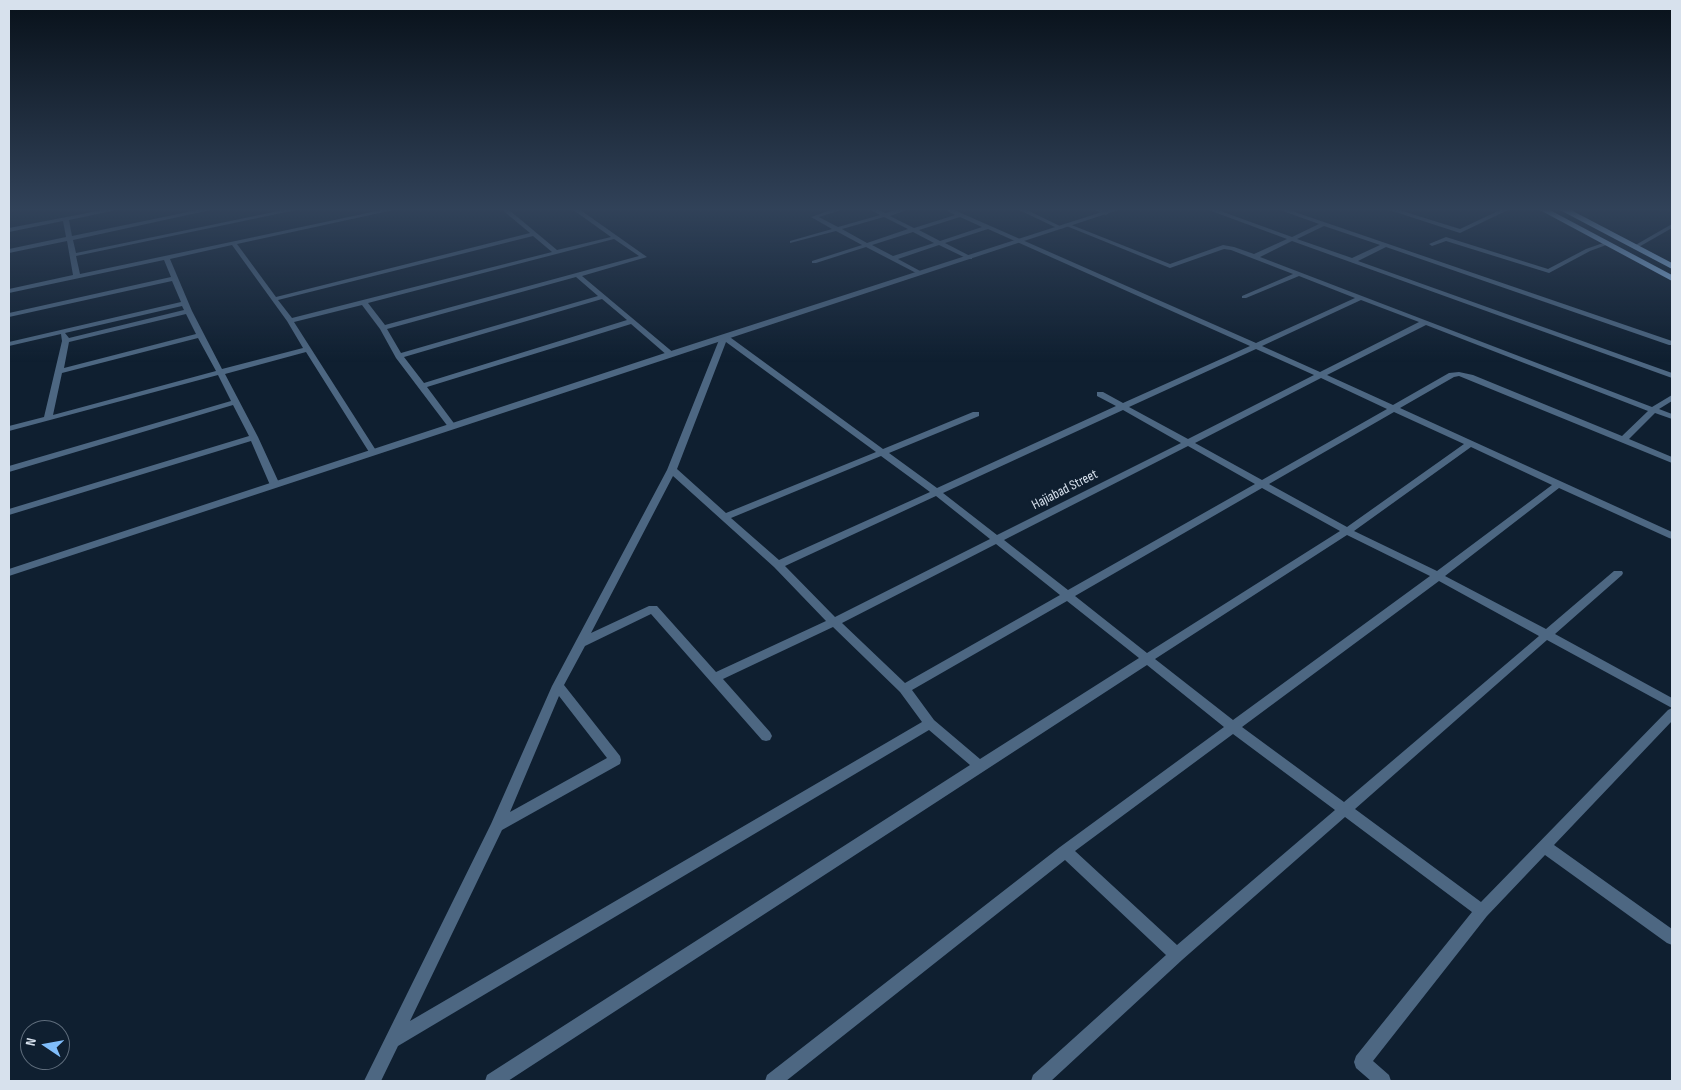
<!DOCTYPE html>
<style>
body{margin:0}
#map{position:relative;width:1681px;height:1090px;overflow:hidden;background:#0f1f30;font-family:"Sofia Sans Condensed",sans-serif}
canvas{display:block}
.frame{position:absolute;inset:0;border:10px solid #d7e1ed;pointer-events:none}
.north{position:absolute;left:20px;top:1020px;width:50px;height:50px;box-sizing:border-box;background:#0f1f30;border:1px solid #5f6d7c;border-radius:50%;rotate:282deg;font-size:14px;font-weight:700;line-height:20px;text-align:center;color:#d7e1ed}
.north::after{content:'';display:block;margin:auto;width:18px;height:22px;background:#80bdfa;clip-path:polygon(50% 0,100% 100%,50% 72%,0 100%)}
</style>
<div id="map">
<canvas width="1681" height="1090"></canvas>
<div class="frame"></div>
<div class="north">N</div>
</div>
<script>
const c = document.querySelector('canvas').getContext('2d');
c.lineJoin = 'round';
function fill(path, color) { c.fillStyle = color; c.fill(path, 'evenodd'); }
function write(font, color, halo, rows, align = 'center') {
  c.font = font + ' "Sofia Sans Condensed",sans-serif'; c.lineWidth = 5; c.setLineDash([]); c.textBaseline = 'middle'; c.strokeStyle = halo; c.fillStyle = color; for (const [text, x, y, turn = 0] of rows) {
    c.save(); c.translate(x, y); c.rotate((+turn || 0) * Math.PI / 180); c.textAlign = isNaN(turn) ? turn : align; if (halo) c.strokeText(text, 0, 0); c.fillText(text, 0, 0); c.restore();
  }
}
fill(new Path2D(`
 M 108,209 L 121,209 L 69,220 L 72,236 L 202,209 L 215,209 L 73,240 L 76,253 L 288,209 L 301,209 L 76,256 L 80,274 L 386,209 L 398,209 L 237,244 L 276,297 L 530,233 L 501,209 L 508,209 L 557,250 L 611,237 L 572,209 L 579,209 L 647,257 L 582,276 L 675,354 L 674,356 L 668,356 L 631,324 L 427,387 L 456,426 L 452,429 L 449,428 L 396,358 L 380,329 L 362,305 L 294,322 L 377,452 L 376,454 L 370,454 L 369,452 L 306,352 L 225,374 L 258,437 L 280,485 L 278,487 L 272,487 L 270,485 L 251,441 L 9,515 L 9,509 L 249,436 L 233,405 L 9,472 L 9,466 L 231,401 L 218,375 L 9,431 L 9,426 L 44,417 L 62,341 L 61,334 L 9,346 L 9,342 L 181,302 L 172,281 L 9,317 L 9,313 L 171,277 L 164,260 L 9,293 L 9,289 L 73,275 L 67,241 L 9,253 L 9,249 L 66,237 L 63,221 L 9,232 L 9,228 ZM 533,236 L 552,252 L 292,318 L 278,300 ZM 614,239 L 639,256 L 385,325 L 368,303 ZM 232,245 L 287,321 L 303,348 L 222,369 L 192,311 L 170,259 ZM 576,277 L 598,296 L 401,353 L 387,329 ZM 602,299 L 627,320 L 424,383 L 404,357 ZM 182,306 L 184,310 L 69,338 L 65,333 ZM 186,314 L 196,334 L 64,368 L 69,342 ZM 198,338 L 216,371 L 53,415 L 62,373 Z
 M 834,209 L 844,209 L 819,217 L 838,227 L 880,215 L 869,209 L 877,209 L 885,213 L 900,209 L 910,209 L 890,216 L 914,228 L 955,215 L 944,209 L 952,209 L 1256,343 L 1355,298 L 1299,276 L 1246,298 L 1242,298 L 1242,296 L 1293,274 L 1231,250 L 1224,249 L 1170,268 L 1064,225 L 1069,224 L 1170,264 L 1223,245 L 1234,247 L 1254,254 L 1287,239 L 1206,209 L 1215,209 L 1292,237 L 1319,224 L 1277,209 L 1286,209 L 1672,341 L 1672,345 L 1669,345 L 1386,247 L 1358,261 L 1672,373 L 1672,378 L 1292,241 L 1260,257 L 1652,407 L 1672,395 L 1672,401 L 1659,409 L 1672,414 L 1672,419 L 1655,413 L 1629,439 L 1672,457 L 1672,463 L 1459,376 L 1454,377 L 1400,408 L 1672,532 L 1672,539 L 1669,538 L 1559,488 L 1445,576 L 1546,629 L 1614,571 L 1622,571 L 1623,573 L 1622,575 L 1555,634 L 1672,698 L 1672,708 L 1547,640 L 1355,809 L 1481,902 L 1668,710 L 1672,708 L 1672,721 L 1554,845 L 1672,929 L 1672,945 L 1667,943 L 1545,855 L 1487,916 L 1373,1061 L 1389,1075 L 1391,1081 L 1371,1081 L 1356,1068 L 1354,1062 L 1356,1056 L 1472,912 L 1345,817 L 1182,960 L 1051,1081 L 1031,1081 L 1033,1075 L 1166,955 L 1065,860 L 786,1081 L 765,1081 L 767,1075 L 1060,847 L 1224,727 L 1147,665 L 508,1081 L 485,1081 L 487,1075 L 970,765 L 929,730 L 398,1046 L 381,1081 L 364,1081 L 491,824 L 552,686 L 667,470 L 721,335 L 727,335 L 883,449 L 973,412 L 979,412 L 979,416 L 889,453 L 937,488 L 1116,406 L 1097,396 L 1097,392 L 1103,392 L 1123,403 L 1250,346 L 988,229 L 945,243 L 972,257 L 972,259 L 968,259 L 939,245 L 898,259 L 922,272 L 923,273 L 920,275 L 866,247 L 816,263 L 812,263 L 812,261 L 862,245 L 836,231 L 790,243 L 790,241 L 832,229 L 811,217 ZM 884,217 L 908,229 L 867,243 L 842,229 ZM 960,217 L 982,227 L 940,241 L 919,230 ZM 1324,226 L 1380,245 L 1352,258 L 1297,239 ZM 913,232 L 934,243 L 893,256 L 872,245 ZM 1361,300 L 1419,322 L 1320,372 L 1262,346 ZM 1426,325 L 1648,411 L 1622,436 L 1473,375 L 1459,372 L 1449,373 L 1393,405 L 1327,375 ZM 726,342 L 876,452 L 726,513 L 677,469 ZM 1256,349 L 1314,375 L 1188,439 L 1129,407 ZM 1321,378 L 1387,409 L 1262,480 L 1195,443 ZM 1123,410 L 1181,443 L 997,535 L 943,493 ZM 1394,412 L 1464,444 L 1347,527 L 1269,484 ZM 1188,446 L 1255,484 L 1068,590 L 1004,540 ZM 1471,447 L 1552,485 L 1437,571 L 1354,531 ZM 881,456 L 930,492 L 779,560 L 731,518 ZM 673,476 L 774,567 L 826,621 L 716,672 L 657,606 L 649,606 L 591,633 ZM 1262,488 L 1340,531 L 1147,653 L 1075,596 ZM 936,496 L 990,539 L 835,617 L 785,566 ZM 1347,535 L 1430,576 L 1233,720 L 1155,659 ZM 996,544 L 1060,595 L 905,683 L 842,623 ZM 1439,581 L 1539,636 L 1344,802 L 1242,727 ZM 1067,601 L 1139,658 L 980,759 L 934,720 L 912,690 ZM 651,614 L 762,740 L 766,741 L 770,740 L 772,736 L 770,732 L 723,679 L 833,627 L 900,692 L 922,722 L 410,1021 L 502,830 L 620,764 L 621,760 L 620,756 L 564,685 L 585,646 ZM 559,696 L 607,758 L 510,812 ZM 1233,734 L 1335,810 L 1177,945 L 1075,851 Z
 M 1017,209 L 1025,209 L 1064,228 L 1059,229 Z
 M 1093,209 L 1102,209 L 1109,213 L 1106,215 Z
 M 1386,209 L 1396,209 L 1460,229 L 1502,209 L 1510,209 L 1460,233 Z
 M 1446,237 L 1548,269 L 1586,249 L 1606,242 L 1609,244 L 1590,251 L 1549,273 L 1446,241 L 1432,246 L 1429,244 Z`), '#4d6782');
fill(new Path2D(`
 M 1111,209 L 1121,209 L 9,576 L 9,569 L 668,352 Z
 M 1672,224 L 1672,228 L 1637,248 L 1632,247 Z`), '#4d6782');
fill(new Path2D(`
 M 1538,209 L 1548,209 L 1672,275 L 1672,281 Z
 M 1558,209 L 1569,209 L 1672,263 L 1672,269 Z`), '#91c0f0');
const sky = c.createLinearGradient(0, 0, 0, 362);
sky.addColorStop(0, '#08111a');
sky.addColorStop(0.58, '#314259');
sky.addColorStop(1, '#31425900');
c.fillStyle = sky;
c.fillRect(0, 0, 1681, 362);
write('14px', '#d7e1ed', '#0f1f30', [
 ["Hajiabad Street",1065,490,-27]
]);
</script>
